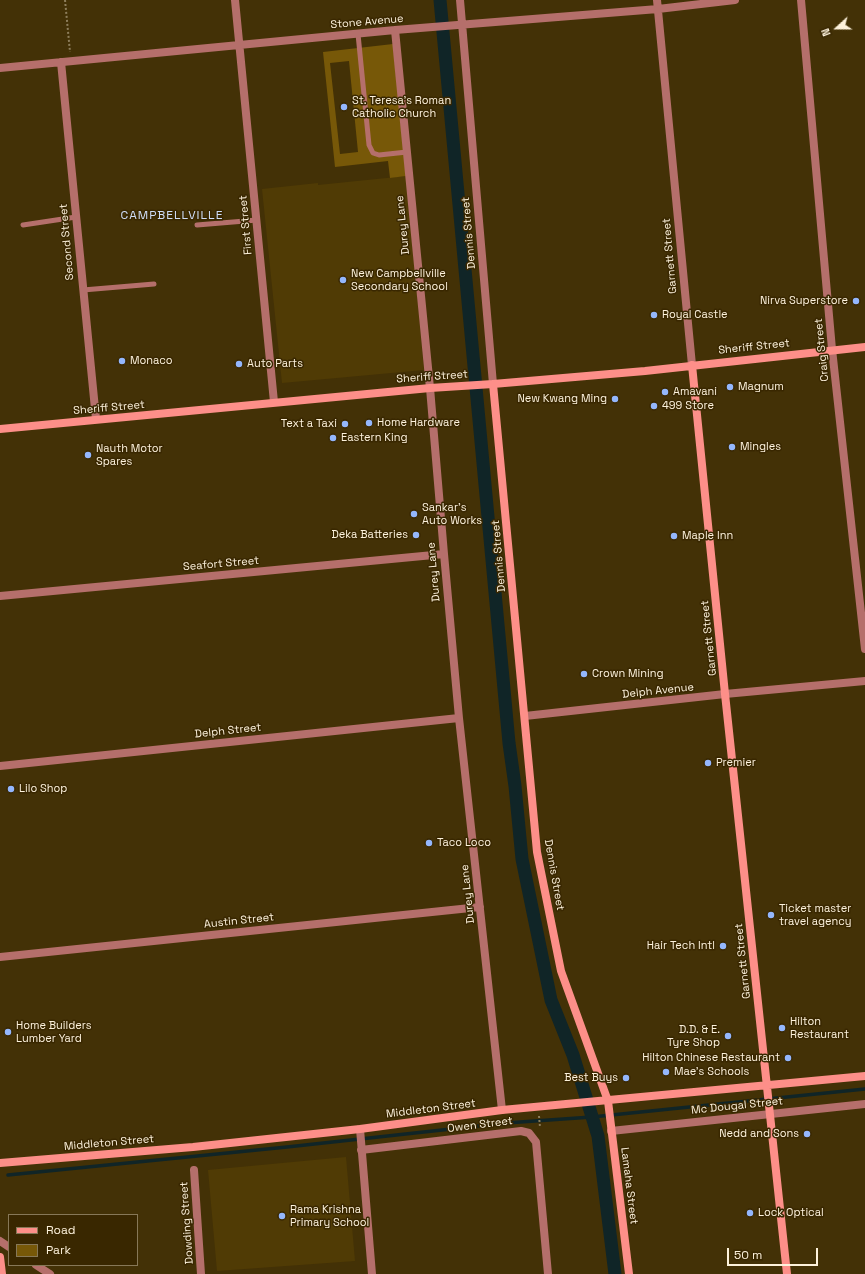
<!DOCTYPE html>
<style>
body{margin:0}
#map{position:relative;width:865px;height:1274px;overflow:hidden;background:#433106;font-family:"Space Grotesk",sans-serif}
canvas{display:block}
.legend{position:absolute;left:8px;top:1214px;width:130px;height:52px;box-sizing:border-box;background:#392700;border:1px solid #877858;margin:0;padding:5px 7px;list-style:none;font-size:12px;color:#fdf2dc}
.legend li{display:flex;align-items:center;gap:8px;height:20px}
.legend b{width:20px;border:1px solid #877858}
.north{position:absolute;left:817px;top:8px;width:40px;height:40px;-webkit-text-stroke:3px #392700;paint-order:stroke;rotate:249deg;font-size:11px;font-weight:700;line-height:16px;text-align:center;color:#fdf2dc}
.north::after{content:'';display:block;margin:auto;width:14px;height:18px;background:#fdf2dc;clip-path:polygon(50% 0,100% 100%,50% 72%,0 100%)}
.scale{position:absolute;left:727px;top:1248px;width:91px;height:18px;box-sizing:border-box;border:2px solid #fdf2dc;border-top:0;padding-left:5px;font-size:12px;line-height:14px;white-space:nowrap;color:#fdf2dc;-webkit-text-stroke:3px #392700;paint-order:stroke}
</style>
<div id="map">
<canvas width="865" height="1274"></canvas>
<ul class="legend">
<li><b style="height:5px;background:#fd8f89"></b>Road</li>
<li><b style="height:11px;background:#775808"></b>Park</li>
</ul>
<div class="north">N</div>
<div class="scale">50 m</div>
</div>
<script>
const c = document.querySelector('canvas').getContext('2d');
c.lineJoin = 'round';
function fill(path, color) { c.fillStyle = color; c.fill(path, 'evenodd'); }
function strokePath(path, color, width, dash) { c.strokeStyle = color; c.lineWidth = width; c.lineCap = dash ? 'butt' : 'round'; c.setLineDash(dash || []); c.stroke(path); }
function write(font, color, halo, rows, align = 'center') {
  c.font = font + ' "Space Grotesk",sans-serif'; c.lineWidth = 3; c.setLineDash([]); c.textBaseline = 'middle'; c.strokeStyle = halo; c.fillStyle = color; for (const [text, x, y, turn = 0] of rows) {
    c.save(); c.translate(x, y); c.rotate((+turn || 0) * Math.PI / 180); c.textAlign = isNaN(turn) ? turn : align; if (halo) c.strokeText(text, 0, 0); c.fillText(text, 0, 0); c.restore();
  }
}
fill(new Path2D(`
 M 406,176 L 424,370 L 282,383 L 262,189 L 318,183 L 318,185 Z
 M 346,1157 L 355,1261 L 217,1271 L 208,1170 Z`), '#503b05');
fill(new Path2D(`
 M 393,44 L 406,176 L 390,178 L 388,161 L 335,167 L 323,52 ZM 349,61 L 358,152 L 340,154 L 330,63 Z`), '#775808');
strokePath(new Path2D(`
 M 8,1175 L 287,1147 L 506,1123 L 592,1117 L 865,1089`), '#102527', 3.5);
strokePath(new Path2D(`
 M 440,0 L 509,743 L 515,786 L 522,859 L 551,1000 L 573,1055 L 598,1136 L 615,1274`), '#102527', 13);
strokePath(new Path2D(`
 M 65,0 L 70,52
 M 539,1116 L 540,1127`), '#8d7e5c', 2, [2, 2]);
strokePath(new Path2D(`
 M 358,34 L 369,145 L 373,153 L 379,155 L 407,152
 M 23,225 L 76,217
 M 197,225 L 257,220
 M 83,290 L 154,284`), '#b56f6b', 5);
strokePath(new Path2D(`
 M 235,0 L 274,402
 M 460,0 L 493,384
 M 657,0 L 692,365
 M 801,0 L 832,349 L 865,649
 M 395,30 L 430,388 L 444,554 L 459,718 L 502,1110
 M 61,62 L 96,419
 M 0,68 L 395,30 L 658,9 L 735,0
 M 0,596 L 444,554
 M 525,716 L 725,694 L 865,681
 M 0,766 L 459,718
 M 0,957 L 480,907
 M 360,1129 L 372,1274
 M 611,1131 L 865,1104
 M 361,1150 L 521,1131 L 529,1133 L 536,1142 L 548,1274
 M 194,1170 L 201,1274
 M 0,1241 L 9,1247
 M 36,1265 L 50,1274`), '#b56f6b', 8);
strokePath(new Path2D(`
 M 692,365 L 725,694 L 787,1274
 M 493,384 L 537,852 L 561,971 L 608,1101 L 629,1274
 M 0,429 L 430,388 L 493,384 L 645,371 L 865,347
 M 0,1163 L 193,1147 L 360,1129 L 502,1110 L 865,1076
 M 0,1257 L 2,1274`), '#fd8f89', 8);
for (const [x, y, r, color] of [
 [344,107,4,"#94b7fd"],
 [343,280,4,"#94b7fd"],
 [856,301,4,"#94b7fd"],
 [654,315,4,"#94b7fd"],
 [122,361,4,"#94b7fd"],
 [239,364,4,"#94b7fd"],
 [730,387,4,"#94b7fd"],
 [665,392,4,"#94b7fd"],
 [615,399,4,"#94b7fd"],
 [654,406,4,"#94b7fd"],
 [369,423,4,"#94b7fd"],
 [345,424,4,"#94b7fd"],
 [333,438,4,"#94b7fd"],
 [732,447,4,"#94b7fd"],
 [88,455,4,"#94b7fd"],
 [414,514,4,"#94b7fd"],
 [416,535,4,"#94b7fd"],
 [674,536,4,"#94b7fd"],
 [584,674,4,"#94b7fd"],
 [708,763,4,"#94b7fd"],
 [11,789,4,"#94b7fd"],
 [429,843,4,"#94b7fd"],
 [771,915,4,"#94b7fd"],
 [723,946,4,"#94b7fd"],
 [782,1028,4,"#94b7fd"],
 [8,1032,4,"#94b7fd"],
 [728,1036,4,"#94b7fd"],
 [788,1058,4,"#94b7fd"],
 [666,1072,4,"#94b7fd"],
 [626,1078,4,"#94b7fd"],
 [807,1134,4,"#94b7fd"],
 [750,1213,4,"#94b7fd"],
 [282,1216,4,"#94b7fd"]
]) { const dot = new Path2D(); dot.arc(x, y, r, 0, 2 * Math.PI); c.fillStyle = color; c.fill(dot); strokePath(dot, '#392700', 1.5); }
write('11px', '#fdf2dc', '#392700', [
 ["Stone Avenue",367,22,-5],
 ["First Street",246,225,-95],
 ["Durey Lane",403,225,-96],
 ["Dennis Street",469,233,-95],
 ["Second Street",67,242,-95],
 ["Garnett Street",670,256,-95],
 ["Sheriff Street",754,347,-6],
 ["Craig Street",822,350,-96],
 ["Sheriff Street",432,377,-4],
 ["Sheriff Street",109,408,-5],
 ["Dennis Street",499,556,-95],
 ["Seafort Street",221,564,-5],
 ["Durey Lane",434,572,-95],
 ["Garnett Street",709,638,-96],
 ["Delph Avenue",658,691,-6],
 ["Delph Street",228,731,-6],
 ["Dennis Street",554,875,80],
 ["Durey Lane",468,894,-96],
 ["Austin Street",239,921,-6],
 ["Garnett Street",743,961,-96],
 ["Mc Dougal Street",737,1106,-6],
 ["Middleton Street",431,1109,-7],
 ["Owen Street",480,1125,-7],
 ["Middleton Street",109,1143,-5],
 ["Lamaha Street",629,1186,83],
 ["Dowding Street",187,1223,-94]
]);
write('11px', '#fdf2dc', '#392700', [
 ["St. Teresa's Roman",352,101],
 ["Catholic Church",352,114],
 ["New Campbellville",351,274],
 ["Secondary School",351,287],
 ["Nirva Superstore",848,301,"right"],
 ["Royal Castle",662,315],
 ["Monaco",130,361],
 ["Auto Parts",247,364],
 ["Magnum",738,387],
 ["Amavani",673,392],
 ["New Kwang Ming",607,399,"right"],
 ["499 Store",662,406],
 ["Home Hardware",377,423],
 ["Text a Taxi",337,424,"right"],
 ["Eastern King",341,438],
 ["Mingles",740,447],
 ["Nauth Motor",96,449],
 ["Spares",96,462],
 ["Sankar's",422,508],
 ["Auto Works",422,521],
 ["Deka Batteries",408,535,"right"],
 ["Maple Inn",682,536],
 ["Crown Mining",592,674],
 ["Premier",716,763],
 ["Lilo Shop",19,789],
 ["Taco Loco",437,843],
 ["Ticket master",779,909],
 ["travel agency",779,922],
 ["Hair Tech Intl",715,946,"right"],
 ["Hilton",790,1022],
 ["Restaurant",790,1035],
 ["Home Builders",16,1026],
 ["Lumber Yard",16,1039],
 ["D.D. & E.",720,1030,"right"],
 ["Tyre Shop",720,1043,"right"],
 ["Hilton Chinese Restaurant",780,1058,"right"],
 ["Mae's Schools",674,1072],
 ["Best Buys",618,1078,"right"],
 ["Nedd and Sons",799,1134,"right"],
 ["Rama Krishna",290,1210],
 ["Primary School",290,1223],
 ["Lock Optical",758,1213]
], 'left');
c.letterSpacing = '1px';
write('12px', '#d0def8', '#392700', [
 ["CAMPBELLVILLE",172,216]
]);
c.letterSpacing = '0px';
</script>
